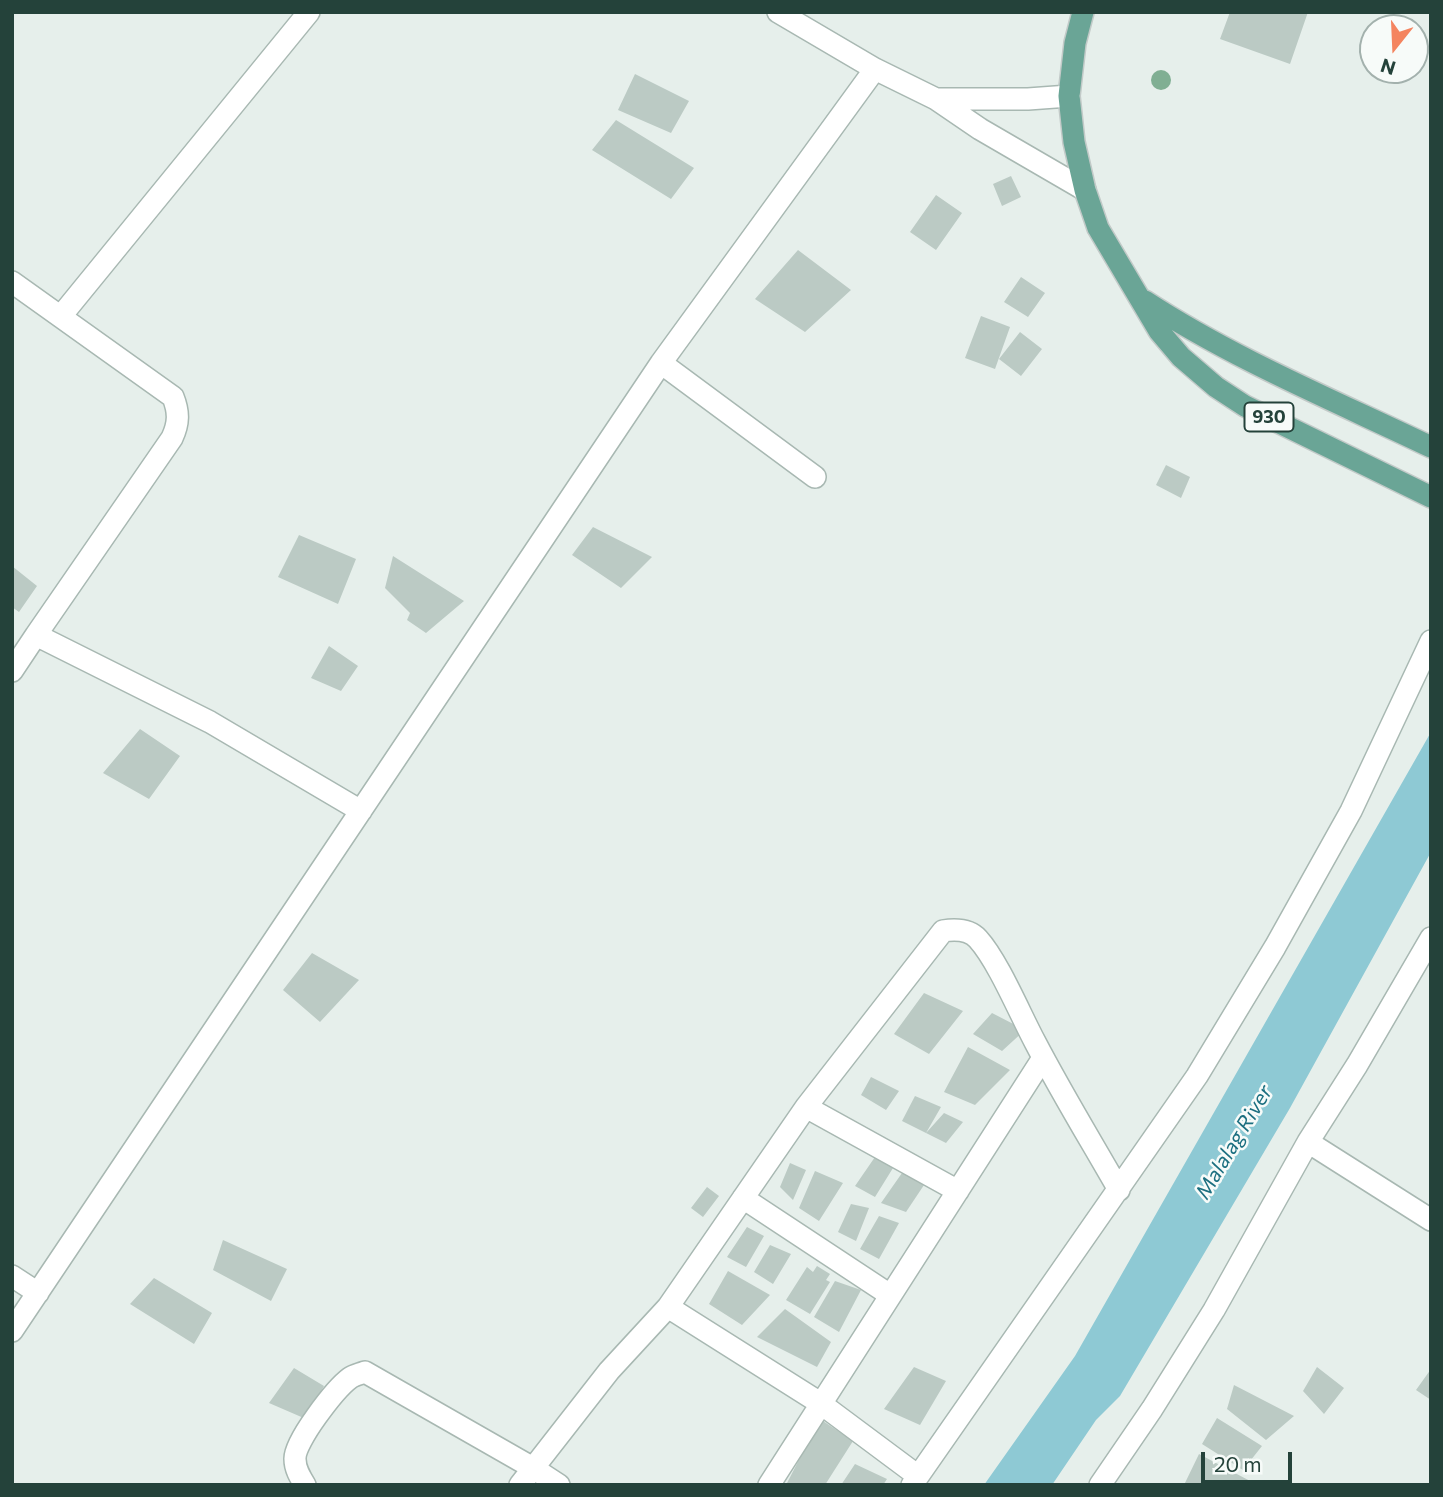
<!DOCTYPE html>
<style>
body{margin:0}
#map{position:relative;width:1443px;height:1497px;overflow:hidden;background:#e6efeb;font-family:Commissioner,sans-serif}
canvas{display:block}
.frame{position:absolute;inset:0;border:14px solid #24423a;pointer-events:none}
.north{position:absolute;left:1359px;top:14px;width:70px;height:70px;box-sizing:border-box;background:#f7fbf9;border:2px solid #a3b1ad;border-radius:50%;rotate:198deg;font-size:19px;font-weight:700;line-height:28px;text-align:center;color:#24423a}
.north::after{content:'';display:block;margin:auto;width:24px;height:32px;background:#f4845f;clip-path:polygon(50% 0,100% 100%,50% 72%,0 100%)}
.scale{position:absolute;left:1201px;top:1452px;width:91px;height:32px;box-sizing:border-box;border:4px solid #24423a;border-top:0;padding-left:9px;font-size:21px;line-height:24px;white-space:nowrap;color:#24423a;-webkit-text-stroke:5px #f7fbf9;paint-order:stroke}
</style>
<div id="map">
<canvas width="1443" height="1497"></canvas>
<div class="frame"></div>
<div class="north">N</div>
<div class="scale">20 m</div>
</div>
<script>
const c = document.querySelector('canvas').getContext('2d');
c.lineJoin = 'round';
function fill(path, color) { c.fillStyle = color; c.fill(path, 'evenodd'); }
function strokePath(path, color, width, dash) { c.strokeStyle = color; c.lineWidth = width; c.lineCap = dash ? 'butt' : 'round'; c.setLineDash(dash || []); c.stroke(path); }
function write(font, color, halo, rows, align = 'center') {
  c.font = font + ' Commissioner,sans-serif'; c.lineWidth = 5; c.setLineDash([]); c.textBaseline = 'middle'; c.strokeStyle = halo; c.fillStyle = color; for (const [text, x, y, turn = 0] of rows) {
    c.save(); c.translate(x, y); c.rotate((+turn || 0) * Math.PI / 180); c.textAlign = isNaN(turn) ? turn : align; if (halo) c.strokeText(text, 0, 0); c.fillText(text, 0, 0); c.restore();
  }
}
fill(new Path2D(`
 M 1431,732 L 1431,852 L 1290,1108 L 1120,1396 L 1096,1420 L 1052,1485 L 984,1485 L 1075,1356 Z`), '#8ec9d4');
fill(new Path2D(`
 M 1230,12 L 1308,12 L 1290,64 L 1220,39 Z
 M 635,74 L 689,101 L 671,133 L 618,110 Z
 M 616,120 L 694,168 L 671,199 L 592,150 Z
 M 1011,176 L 1021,197 L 1002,206 L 993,184 Z
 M 936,195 L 962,213 L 936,250 L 910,232 Z
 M 798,250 L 851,290 L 805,332 L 755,299 Z
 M 1021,277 L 1045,293 L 1028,317 L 1004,302 Z
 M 981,316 L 1010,327 L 995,369 L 965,358 Z
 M 1020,332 L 1042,349 L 1021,376 L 999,359 Z
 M 1166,465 L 1190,477 L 1181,498 L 1156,485 Z
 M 593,527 L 652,557 L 621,588 L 572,555 Z
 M 299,535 L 356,559 L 338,604 L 278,577 Z
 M 393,556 L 464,601 L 426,633 L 407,620 L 410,613 L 385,588 Z
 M 12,566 L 37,586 L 19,612 L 12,607 Z
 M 329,646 L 358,666 L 341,691 L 311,678 Z
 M 140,729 L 180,756 L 149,799 L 103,773 Z
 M 312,953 L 359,980 L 320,1022 L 283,990 Z
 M 924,993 L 963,1011 L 929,1054 L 894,1034 Z
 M 992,1013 L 1025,1030 L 1002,1051 L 973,1034 Z
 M 968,1047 L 1010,1070 L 975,1105 L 944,1092 Z
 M 871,1077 L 899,1091 L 886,1110 L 861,1095 Z
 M 915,1096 L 941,1107 L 926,1133 L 944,1113 L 963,1122 L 946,1143 L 902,1121 Z
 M 875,1157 L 893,1168 L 875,1197 L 855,1186 Z
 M 790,1163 L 806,1170 L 793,1200 L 780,1187 Z
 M 815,1171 L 843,1183 L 819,1221 L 799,1208 Z
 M 902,1173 L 924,1185 L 906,1212 L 881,1203 Z
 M 707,1187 L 719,1196 L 703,1217 L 691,1208 Z
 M 851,1204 L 869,1208 L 856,1241 L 838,1232 Z
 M 879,1216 L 899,1223 L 879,1259 L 860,1249 Z
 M 747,1227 L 764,1236 L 746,1267 L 727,1257 Z
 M 223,1240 L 287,1269 L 271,1301 L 213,1270 Z
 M 770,1245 L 791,1254 L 773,1284 L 754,1272 Z
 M 817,1266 L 830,1274 L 826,1280 L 830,1282 L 810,1314 L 786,1300 L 807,1267 L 813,1272 Z
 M 728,1271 L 770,1295 L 742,1325 L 709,1304 Z
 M 154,1278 L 212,1313 L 194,1344 L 130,1304 Z
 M 835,1281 L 861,1290 L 839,1332 L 814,1317 Z
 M 785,1309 L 831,1342 L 817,1367 L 757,1337 Z
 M 914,1367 L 946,1381 L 920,1425 L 884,1409 Z
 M 1317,1367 L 1344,1388 L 1324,1414 L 1303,1391 Z
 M 294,1368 L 324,1386 L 306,1419 L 269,1403 Z
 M 1431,1369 L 1431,1400 L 1416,1390 Z
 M 1234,1385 L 1294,1416 L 1266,1440 L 1227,1409 Z
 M 1217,1418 L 1262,1446 L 1243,1470 L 1202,1444 Z
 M 820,1419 L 853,1441 L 825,1485 L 786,1485 Z
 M 1199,1454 L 1252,1482 L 1250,1485 L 1184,1485 Z
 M 855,1464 L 887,1479 L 883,1485 L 841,1485 Z`), '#bbcac4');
const street = new Path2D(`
 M 778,12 L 875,69 L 936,99 L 980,129 L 1085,190
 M 936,99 L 1028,99 L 1069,96
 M 12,282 L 173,397 C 179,412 179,423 172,438 L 36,635
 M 61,316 L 309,12
 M 661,363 L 815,477
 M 12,671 L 36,635 L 210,722 L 361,811
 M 806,1107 L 958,1191
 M 1308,1142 L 1431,1220
 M 743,1198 L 890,1295
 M 12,1276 L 38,1293
 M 668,1307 L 820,1403 L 918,1476
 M 12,1331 L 661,363 L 875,69
 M 305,1485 C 300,1477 295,1469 295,1459 C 294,1442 335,1389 350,1378 C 354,1375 360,1374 365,1372 L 533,1468 L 559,1485
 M 520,1485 L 609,1371 L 668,1307 L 806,1107 L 943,931 C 956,929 969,929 978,939 C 998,961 1020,1014 1035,1042 C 1061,1092 1091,1141 1119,1190
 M 769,1485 L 1043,1058
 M 912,1485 L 1197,1076 L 1275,947 L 1351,811 L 1431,641
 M 1100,1485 L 1152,1409 L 1214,1310 L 1308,1142 L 1357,1065 L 1431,938`);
const primary = new Path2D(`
 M 1083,12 L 1075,43 L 1069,96 L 1074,142 L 1085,190 L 1098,228 L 1159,331 L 1181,357 L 1216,387 L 1245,406 L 1431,497
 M 1145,301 C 1234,359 1335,401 1431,447`);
strokePath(street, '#a8b8b2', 24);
strokePath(primary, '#c2cac8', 24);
strokePath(street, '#fff', 21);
strokePath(primary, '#6aa596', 21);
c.fillStyle = '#80af93';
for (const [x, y] of [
 [1161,80]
]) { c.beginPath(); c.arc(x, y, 10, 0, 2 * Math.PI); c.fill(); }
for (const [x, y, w] of [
 [1269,417,49]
]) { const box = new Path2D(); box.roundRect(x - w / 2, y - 14.5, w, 29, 5); c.fillStyle = '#f7fbf9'; c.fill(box); strokePath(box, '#24423a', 2); }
write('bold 18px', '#24423a', null, [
 ["930",1269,417]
]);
write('italic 21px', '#1c6f80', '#f7fbf9', [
 ["Malalag River",1234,1142,-59]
]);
</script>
